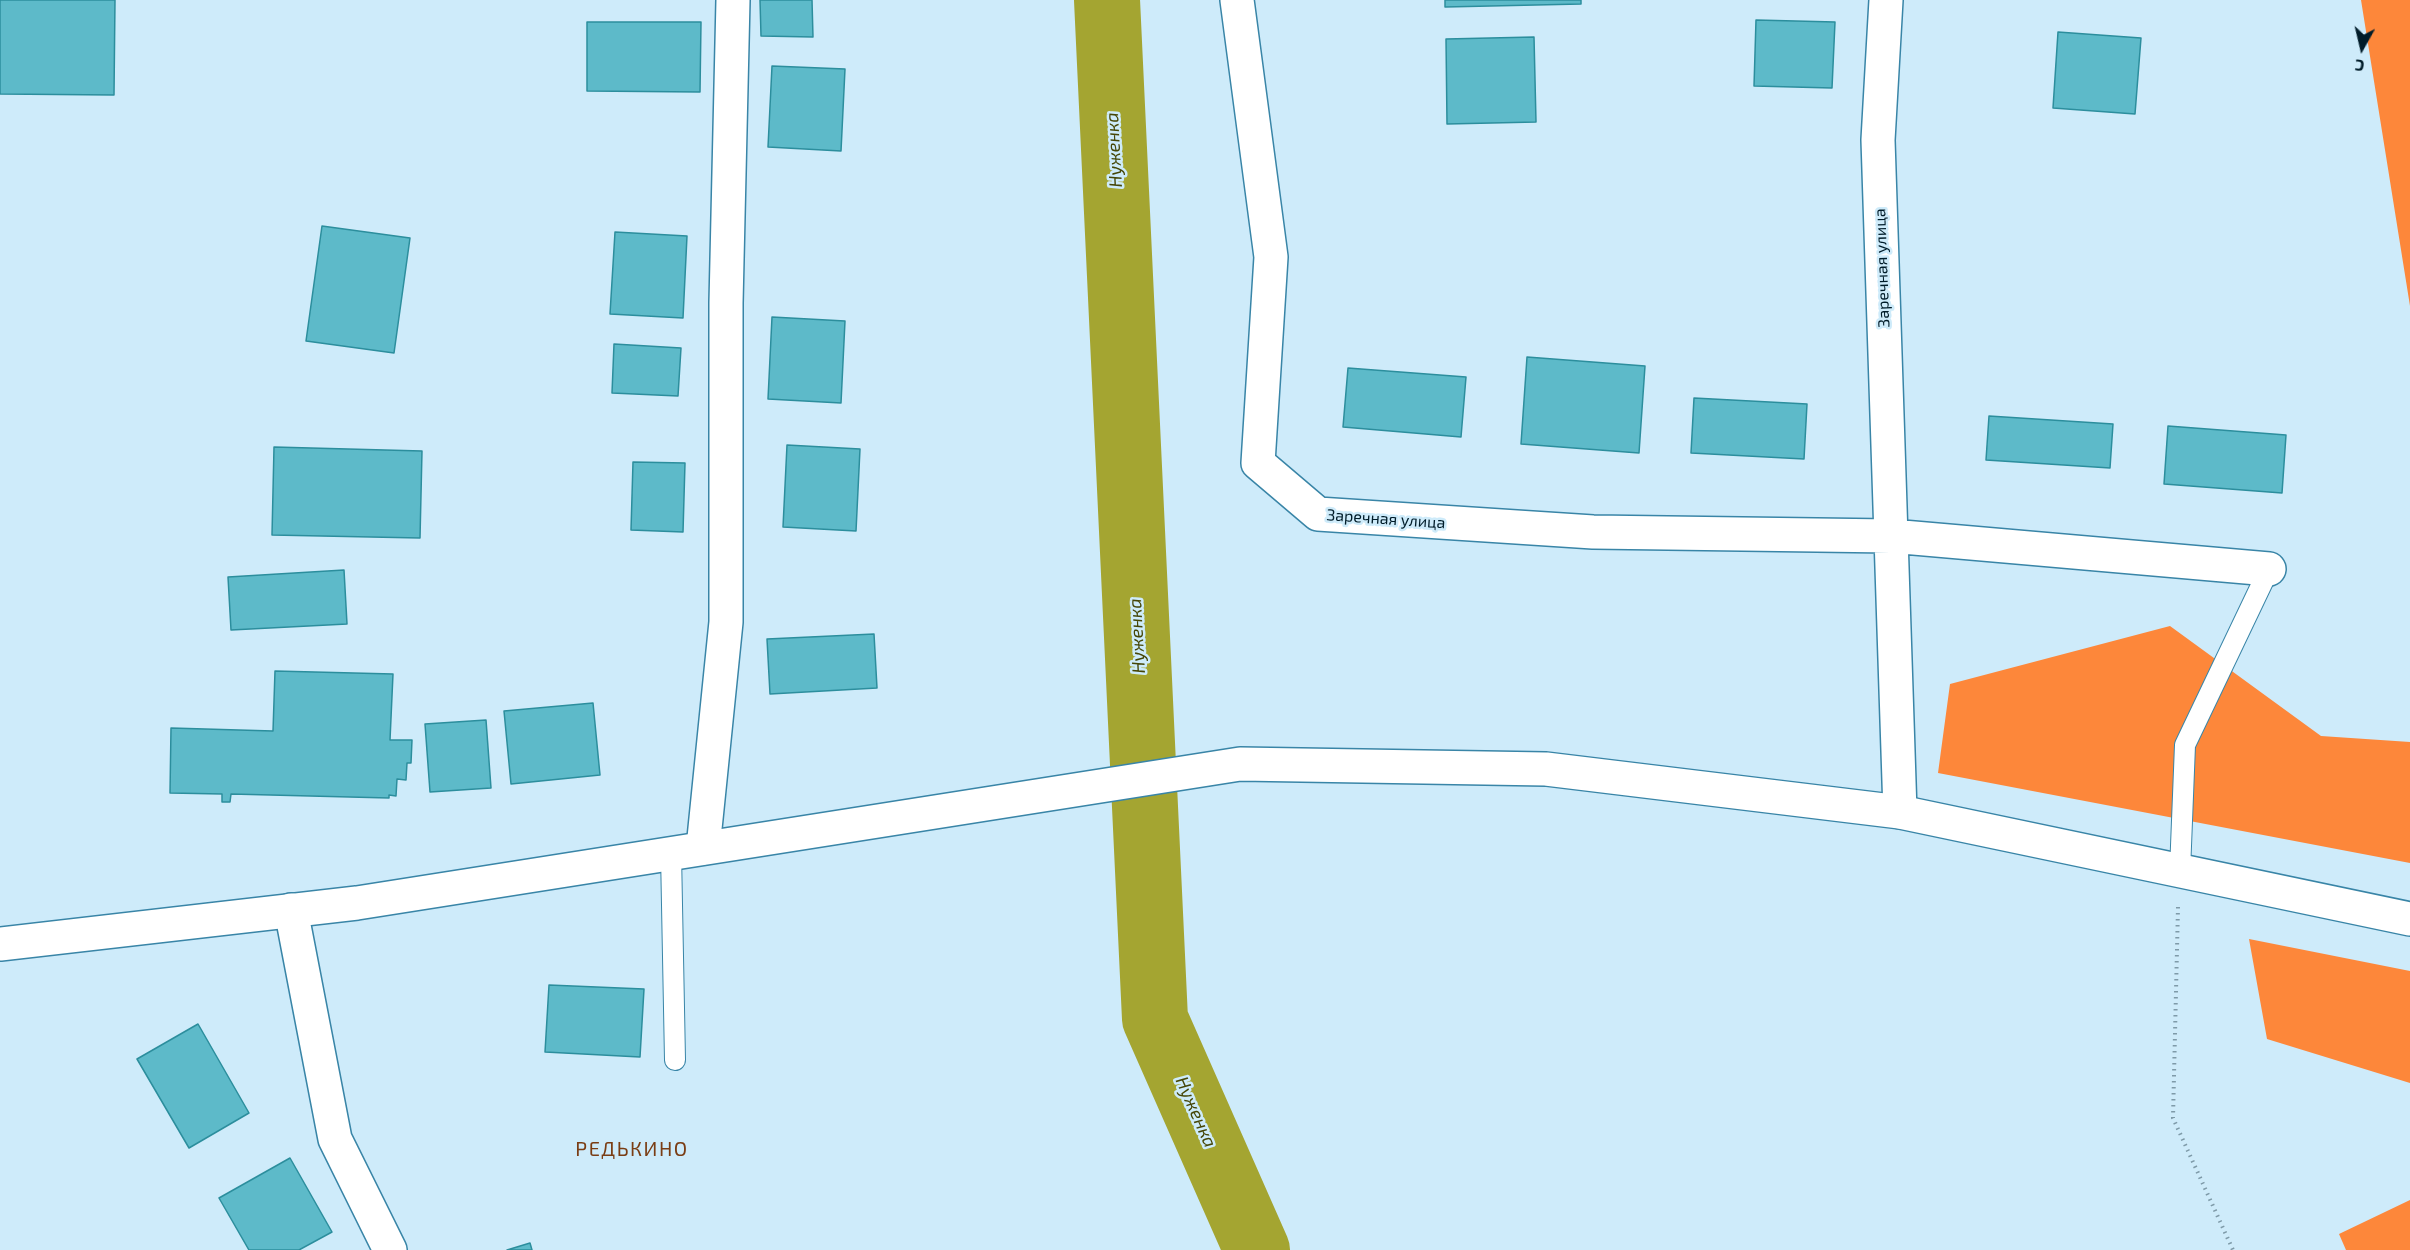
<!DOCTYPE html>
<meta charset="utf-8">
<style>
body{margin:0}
#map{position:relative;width:2410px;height:1250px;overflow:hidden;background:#ceebfa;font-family:"Exo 2",sans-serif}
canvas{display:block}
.north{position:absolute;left:2332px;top:18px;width:60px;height:60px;-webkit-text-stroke:4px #ceebfa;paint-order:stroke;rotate:188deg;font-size:16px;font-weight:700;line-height:24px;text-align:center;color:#001c29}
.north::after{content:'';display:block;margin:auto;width:21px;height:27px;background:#001c29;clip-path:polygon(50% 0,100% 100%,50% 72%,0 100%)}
</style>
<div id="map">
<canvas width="2410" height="1250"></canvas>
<div class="north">С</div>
</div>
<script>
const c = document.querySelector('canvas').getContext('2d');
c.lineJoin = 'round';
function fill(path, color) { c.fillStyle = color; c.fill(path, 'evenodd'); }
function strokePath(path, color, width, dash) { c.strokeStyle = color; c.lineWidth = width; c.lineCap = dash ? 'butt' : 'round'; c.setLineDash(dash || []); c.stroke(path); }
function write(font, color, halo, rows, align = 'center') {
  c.font = font + ' "Exo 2",sans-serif'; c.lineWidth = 5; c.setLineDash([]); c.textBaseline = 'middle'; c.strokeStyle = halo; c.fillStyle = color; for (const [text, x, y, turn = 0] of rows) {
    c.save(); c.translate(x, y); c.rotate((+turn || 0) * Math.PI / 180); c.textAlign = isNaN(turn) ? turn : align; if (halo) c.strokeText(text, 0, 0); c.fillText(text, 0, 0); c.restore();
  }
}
fill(new Path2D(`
 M 2361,0 L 2410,0 L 2410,306 Z
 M 2170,626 L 2321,736 L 2410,742 L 2410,863 L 1938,773 L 1950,684 Z
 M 2249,939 L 2410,971 L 2410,1083 L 2267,1039 Z
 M 2410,1200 L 2410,1250 L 2346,1250 L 2339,1234 Z`), '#fd873a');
strokePath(new Path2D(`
 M 1107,0 L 1155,1019 L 1257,1250`), '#a4a531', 66);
const building = new Path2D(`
 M 0,0 L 115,0 L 114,95 L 0,94 Z
 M 760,0 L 812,0 L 813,37 L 761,36 Z
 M 1445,0 L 1581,0 L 1581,4 L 1445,7 Z
 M 1756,20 L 1835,22 L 1832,88 L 1754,86 Z
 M 587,22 L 701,22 L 700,92 L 587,91 Z
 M 2058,32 L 2141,38 L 2135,114 L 2053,108 Z
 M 1534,37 L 1536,122 L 1447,124 L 1446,39 Z
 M 772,66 L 845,69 L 841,151 L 768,147 Z
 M 322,226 L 410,238 L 394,353 L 306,341 Z
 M 615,232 L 687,236 L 683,318 L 610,314 Z
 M 772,317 L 845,321 L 841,403 L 768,399 Z
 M 614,344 L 681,348 L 678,396 L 612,393 Z
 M 1527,357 L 1645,366 L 1639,453 L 1521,444 Z
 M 1348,368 L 1466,377 L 1461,437 L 1343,427 Z
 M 1694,398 L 1807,404 L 1804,459 L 1691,453 Z
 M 1989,416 L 2113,424 L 2110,468 L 1986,460 Z
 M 2168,426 L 2286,435 L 2282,493 L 2164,484 Z
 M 787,445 L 860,449 L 856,531 L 783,527 Z
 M 274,447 L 422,451 L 420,538 L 272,535 Z
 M 633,462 L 685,463 L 683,532 L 631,530 Z
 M 344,570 L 347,624 L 231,630 L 228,577 Z
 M 874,634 L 877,688 L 770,694 L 767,639 Z
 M 275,671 L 393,674 L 390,740 L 412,740 L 411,763 L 407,763 L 406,780 L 397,779 L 396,796 L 389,795 L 389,798 L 231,794 L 230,802 L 222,802 L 222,794 L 170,793 L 171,728 L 273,731 Z
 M 593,703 L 600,775 L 511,784 L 504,711 Z
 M 486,720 L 491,788 L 430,792 L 425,724 Z
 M 549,985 L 644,989 L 640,1057 L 545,1052 Z
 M 198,1024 L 249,1113 L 189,1148 L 137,1059 Z
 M 290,1158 L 332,1232 L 299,1250 L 249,1250 L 219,1198 Z
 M 530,1243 L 532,1250 L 507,1250 Z`);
fill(building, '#5dbac9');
strokePath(building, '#2c8e9d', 1.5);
const lane = new Path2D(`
 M 671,853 L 675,1060
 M 2180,871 L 2185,745 L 2269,569`);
const street = new Path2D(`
 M 1237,0 L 1271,257 L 1258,463 L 1318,514 L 1593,532 L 1891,536 L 2269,569
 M 1886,0 L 1878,140 L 1900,812
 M 703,848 L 726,622 L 726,303 L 733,0
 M 291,910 L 335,1139 L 390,1250`);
const secondary = new Path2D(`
 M 0,944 L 357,903 L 1240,764 L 1546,769 L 1900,812 L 2410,919`);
strokePath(lane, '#3985a7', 22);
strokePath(street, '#3985a7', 36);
strokePath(secondary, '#3985a7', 36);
strokePath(new Path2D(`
 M 2178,907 L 2173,1118 L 2233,1250`), '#7e9aa8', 4, [1.5, 4.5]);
strokePath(lane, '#fff', 20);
strokePath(street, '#fff', 33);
strokePath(secondary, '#fff', 33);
write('16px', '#001c29', '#ceebfa', [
 ["Заречная улица",1882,268,-92],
 ["Заречная улица",1386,519,4]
]);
write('italic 18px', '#454606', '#ceebfa', [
 ["Нуженка",1114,150,-93],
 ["Нуженка",1137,636,-93],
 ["Нуженка",1196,1112,66]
]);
c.letterSpacing = '1.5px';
write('20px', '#7a3d14', '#ceebfa', [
 ["РЕДЬКИНО",632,1149]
]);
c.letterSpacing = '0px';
</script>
